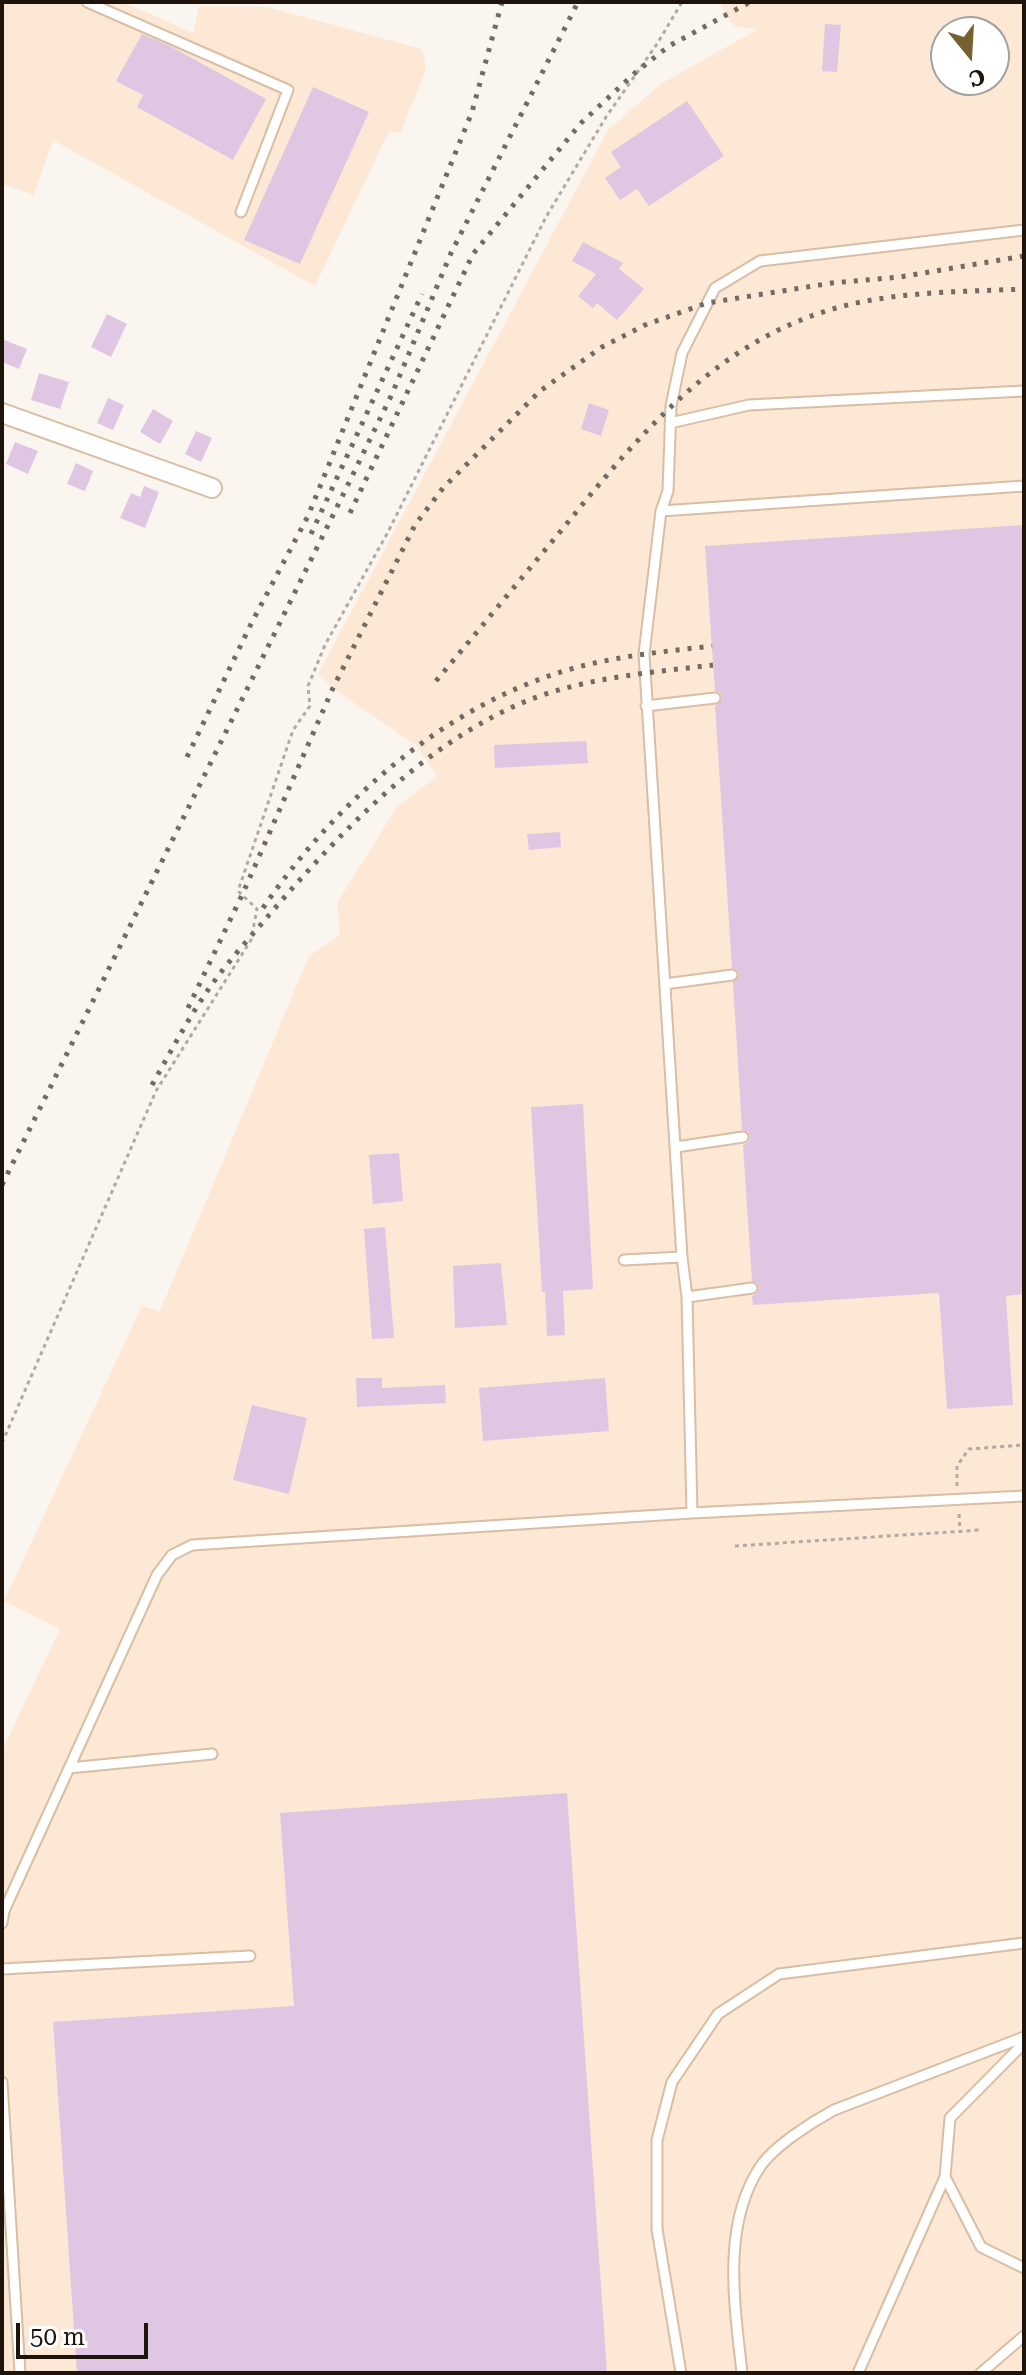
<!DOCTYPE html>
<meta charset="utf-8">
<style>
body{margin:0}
#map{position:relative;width:1026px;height:2375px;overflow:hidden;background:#fbf5f0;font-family:"Roboto Serif",serif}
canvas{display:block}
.frame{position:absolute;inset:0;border:4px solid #1e140b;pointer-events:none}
.north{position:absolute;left:930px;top:16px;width:80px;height:80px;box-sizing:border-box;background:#fff;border:2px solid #a5a19d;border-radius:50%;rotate:162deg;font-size:22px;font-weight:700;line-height:32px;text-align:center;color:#1e140b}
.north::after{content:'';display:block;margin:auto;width:28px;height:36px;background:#776030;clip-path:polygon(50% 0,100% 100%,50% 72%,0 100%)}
.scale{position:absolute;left:16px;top:2323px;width:132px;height:36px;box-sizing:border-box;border:4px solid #1e140b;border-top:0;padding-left:10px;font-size:24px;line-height:28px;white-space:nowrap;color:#1e140b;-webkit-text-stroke:6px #fff;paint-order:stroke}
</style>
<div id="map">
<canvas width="1026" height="2375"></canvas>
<div class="frame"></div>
<div class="north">С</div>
<div class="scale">50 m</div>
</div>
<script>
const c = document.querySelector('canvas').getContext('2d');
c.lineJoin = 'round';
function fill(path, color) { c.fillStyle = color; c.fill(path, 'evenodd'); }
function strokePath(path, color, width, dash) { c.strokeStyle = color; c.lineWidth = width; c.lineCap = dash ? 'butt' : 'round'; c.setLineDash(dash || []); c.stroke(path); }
fill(new Path2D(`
 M 2,2 L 123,2 L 193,33 L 199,6 L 267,7 L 422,49 L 426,70 L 400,133 L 389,131 L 315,286 L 53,140 L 34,195 L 2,184 Z
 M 719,2 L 1024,2 L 1024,2373 L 2,2373 L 2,1751 L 60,1629 L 4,1601 L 142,1306 L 160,1311 L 309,956 L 340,935 L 337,903 L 397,807 L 437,776 L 418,747 L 333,688 L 318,674 L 608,130 L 662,83 L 757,30 L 734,26 ZM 946,32 L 994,32 L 994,80 L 946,80 Z`), '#fce8d4');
fill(new Path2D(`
 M 825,24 L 841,25 L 837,72 L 822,71 Z
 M 142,34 L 170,46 L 266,99 L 233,160 L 137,107 L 143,95 L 116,81 Z
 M 313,87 L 369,112 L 300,264 L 244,240 Z
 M 687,101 L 724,156 L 649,206 L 637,189 L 620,200 L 605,178 L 621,167 L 611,152 Z
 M 583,242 L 623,263 L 619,269 L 644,289 L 617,320 L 597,303 L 593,308 L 578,296 L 596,274 L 572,261 Z
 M 107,314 L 127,324 L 111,357 L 91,347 Z
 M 2,339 L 27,349 L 19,369 L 2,362 Z
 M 39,373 L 69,382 L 60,409 L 31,400 Z
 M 108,398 L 124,405 L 113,430 L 97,423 Z
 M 589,403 L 609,410 L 601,436 L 581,429 Z
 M 153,409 L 173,421 L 160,444 L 140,432 Z
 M 196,431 L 212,438 L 201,462 L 185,454 Z
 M 15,442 L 38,451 L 28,474 L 6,464 Z
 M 76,463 L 93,471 L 85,491 L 67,484 Z
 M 144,486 L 159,492 L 145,528 L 120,518 L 131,493 L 140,497 Z
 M 1024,525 L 1024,1294 L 1006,1296 L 1013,1405 L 947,1409 L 939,1293 L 753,1305 L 752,1296 L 757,1293 L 759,1288 L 757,1283 L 752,1281 L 743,1145 L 748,1142 L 750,1137 L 748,1132 L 742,1130 L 733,982 L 739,975 L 737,970 L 732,968 L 715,706 L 722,698 L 720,693 L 715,691 L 705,546 Z
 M 586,741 L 588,763 L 495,768 L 494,745 Z
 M 560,832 L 561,847 L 529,850 L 527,834 Z
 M 583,1104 L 593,1289 L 563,1291 L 565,1335 L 547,1336 L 545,1292 L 542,1292 L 531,1107 Z
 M 399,1153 L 403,1201 L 373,1204 L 369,1155 Z
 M 385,1227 L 394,1338 L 372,1339 L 364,1229 Z
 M 501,1263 L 507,1325 L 455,1328 L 453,1266 Z
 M 356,1378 L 382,1378 L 382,1388 L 445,1385 L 446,1403 L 357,1407 Z
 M 605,1378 L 609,1431 L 483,1441 L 479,1388 Z
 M 252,1405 L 307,1418 L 289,1494 L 233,1480 Z
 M 567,1793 L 607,2373 L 77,2373 L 53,2022 L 294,2006 L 280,1813 Z`), '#dfc7e3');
const service = new Path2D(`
 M 87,2 L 288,90 L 241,212
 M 670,423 L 749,405 L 1024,391
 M 661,511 L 1024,486
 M 646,706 L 715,698
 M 665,984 L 732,975
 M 676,1147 L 743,1137
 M 624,1260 L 682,1257
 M 687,1297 L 752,1288
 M 692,1513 L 687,1297 L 682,1257 L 644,654 L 661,511 L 668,491 L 671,406 L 682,353 L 715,288 L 760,261 L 1024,230
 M 69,1768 L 212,1754
 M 2,1923 L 4,1911 L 157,1575 L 172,1555 L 192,1545 L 692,1513 L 1024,1496
 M 2,1969 L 250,1956
 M 1024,2043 L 950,2118 L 945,2177 L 981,2247 L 1024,2268
 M 2,2082 L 20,2373
 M 681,2373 L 657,2229 L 657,2140 L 672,2082 L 718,2014 L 779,1974 L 1024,1943
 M 742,2373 C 735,2307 721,2226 760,2167 C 774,2146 812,2122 834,2110 L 1024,2037
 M 858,2373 L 945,2177
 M 981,2373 L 1024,2336`);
const minor = new Path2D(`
 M 2,413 L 212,488`);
strokePath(service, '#d9bea4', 13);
strokePath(minor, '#d9bea4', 22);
strokePath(new Path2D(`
 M 2,1443 L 156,1091 L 251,940 L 257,909 L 238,891 L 293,730 L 310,706 L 308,686 L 325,645 L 388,532 L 546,217 L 606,117 L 657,44 L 682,2
 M 957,1486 L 957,1466 L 969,1449 L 1024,1445
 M 959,1514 L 960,1530
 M 735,1546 L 980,1530`), '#b1a9a3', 3, [4, 4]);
strokePath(service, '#fff', 9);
strokePath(minor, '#fff', 18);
strokePath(new Path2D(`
 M 350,513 L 473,254 L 581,123 L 636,72 L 669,46 L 750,2
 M 311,534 L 422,294
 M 436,681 C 478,631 519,581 560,532 C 634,441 709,348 826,311 C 890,291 958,292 1024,289
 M 187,757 L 251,624 L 308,516 L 472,112 L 502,2
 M 263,908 C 338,798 454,697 586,665 C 627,655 669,651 712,646
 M 188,1008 L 243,893 L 333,688 L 415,525 L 443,488 L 540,391 L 602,347 L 645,325 L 707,303 L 832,283 L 900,277 L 1024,256
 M 152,1085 C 169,1055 185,1024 204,996 C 223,967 247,941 269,915 C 339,834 417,750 517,705 C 578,678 647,673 713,665
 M 2,1185 L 340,501 L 392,394 L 451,253 L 578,2`), '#736b63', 5, [4, 8]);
</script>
